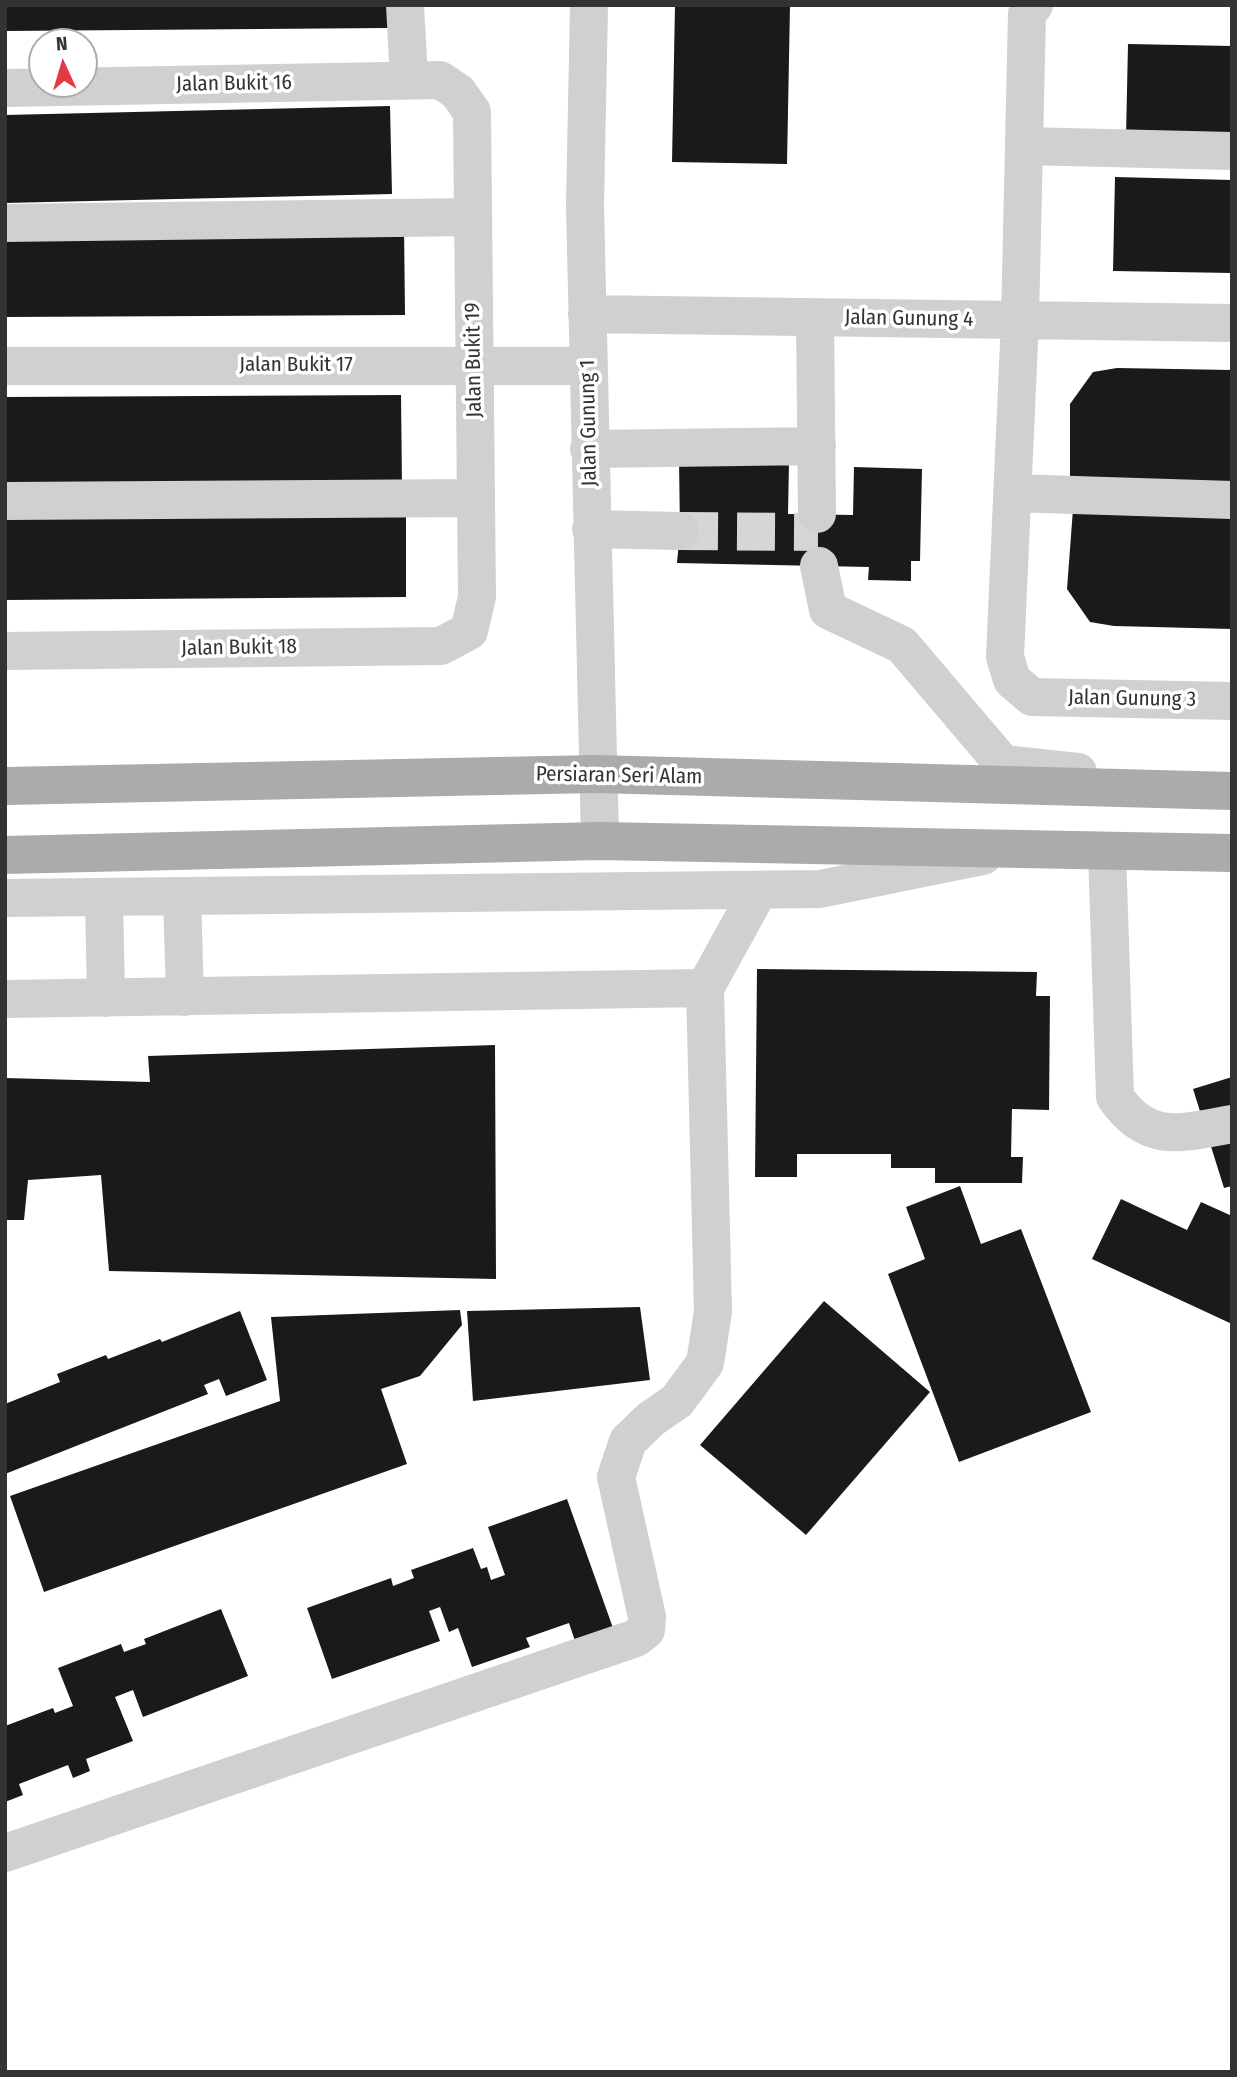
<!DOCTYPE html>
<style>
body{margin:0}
#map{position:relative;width:1237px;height:2077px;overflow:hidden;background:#fff;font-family:"Fira Sans Condensed",sans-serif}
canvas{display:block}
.frame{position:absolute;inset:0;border:7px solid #333;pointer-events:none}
.north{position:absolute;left:28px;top:28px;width:70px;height:70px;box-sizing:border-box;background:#fff;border:2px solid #adadad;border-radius:50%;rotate:356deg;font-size:19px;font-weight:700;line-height:28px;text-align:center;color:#333}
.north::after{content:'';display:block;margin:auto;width:24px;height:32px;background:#e63946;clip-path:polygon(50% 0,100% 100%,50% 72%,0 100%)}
</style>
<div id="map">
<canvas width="1237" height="2077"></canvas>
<div class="frame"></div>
<div class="north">N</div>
</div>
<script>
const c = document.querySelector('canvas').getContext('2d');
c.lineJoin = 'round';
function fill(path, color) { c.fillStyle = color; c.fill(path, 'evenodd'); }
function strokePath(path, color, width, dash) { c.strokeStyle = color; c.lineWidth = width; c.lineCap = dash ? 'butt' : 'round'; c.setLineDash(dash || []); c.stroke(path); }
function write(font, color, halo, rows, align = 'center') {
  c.font = font + ' "Fira Sans Condensed",sans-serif'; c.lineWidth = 7; c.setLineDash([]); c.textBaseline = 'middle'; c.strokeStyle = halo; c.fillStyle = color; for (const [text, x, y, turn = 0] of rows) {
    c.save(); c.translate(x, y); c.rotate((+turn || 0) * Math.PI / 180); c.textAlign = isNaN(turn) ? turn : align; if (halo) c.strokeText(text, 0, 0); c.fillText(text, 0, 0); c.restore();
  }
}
fill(new Path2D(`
 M 5,5 L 388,5 L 388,28 L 5,31 Z
 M 675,5 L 790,5 L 787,164 L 672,162 Z
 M 1128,44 L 1232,46 L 1232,139 L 1126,137 Z
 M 390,106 L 392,194 L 5,203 L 5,115 Z
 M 1115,177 L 1232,180 L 1232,273 L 1113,271 Z
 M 404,225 L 405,315 L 5,317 L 5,227 Z
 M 1117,368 L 1232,370 L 1232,486 L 1070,484 L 1070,404 L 1093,372 Z
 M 401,395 L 402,485 L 5,487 L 5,397 Z
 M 679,460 L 789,462 L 788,514 L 853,515 L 854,467 L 922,469 L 920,561 L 911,561 L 911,581 L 868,580 L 869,567 L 677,563 L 680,531 Z
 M 406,508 L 406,597 L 5,600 L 5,510 Z
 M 1073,509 L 1232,513 L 1232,629 L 1114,626 L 1090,622 L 1067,589 Z
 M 757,969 L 1037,972 L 1036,996 L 1050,996 L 1049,1110 L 1012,1109 L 1011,1157 L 1023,1157 L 1022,1183 L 935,1183 L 935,1168 L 891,1168 L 891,1154 L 797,1154 L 797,1177 L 755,1177 Z
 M 495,1045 L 496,1279 L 109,1271 L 101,1175 L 28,1180 L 24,1220 L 5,1220 L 5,1078 L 150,1082 L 148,1056 Z
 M 1232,1077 L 1232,1186 L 1224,1188 L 1193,1089 Z
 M 960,1186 L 981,1244 L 1021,1229 L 1091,1412 L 959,1462 L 888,1274 L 925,1259 L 906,1207 Z
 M 1121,1199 L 1187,1230 L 1201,1202 L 1232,1216 L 1232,1324 L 1092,1259 Z
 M 824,1301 L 930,1392 L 806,1535 L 700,1445 Z
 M 640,1307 L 650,1380 L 473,1401 L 467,1311 Z
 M 460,1310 L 462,1325 L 420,1376 L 381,1389 L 407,1464 L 44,1592 L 10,1496 L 280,1401 L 271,1317 Z
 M 240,1311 L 267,1380 L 226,1396 L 219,1379 L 204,1385 L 208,1394 L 5,1474 L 5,1404 L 60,1382 L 57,1374 L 106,1355 L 108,1359 L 160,1339 L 162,1342 Z
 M 567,1499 L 618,1642 L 580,1656 L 569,1623 L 526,1638 L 530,1647 L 472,1667 L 458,1628 L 449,1632 L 440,1607 L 429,1611 L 440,1641 L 332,1679 L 307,1608 L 391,1578 L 393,1586 L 414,1578 L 411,1570 L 473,1548 L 481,1569 L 487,1567 L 491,1580 L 505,1575 L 488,1527 Z
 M 221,1609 L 248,1676 L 143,1717 L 133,1690 L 115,1697 L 133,1741 L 86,1759 L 90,1771 L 73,1778 L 68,1765 L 19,1784 L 23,1795 L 5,1802 L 5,1726 L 53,1708 L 55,1713 L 73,1706 L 58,1668 L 121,1644 L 124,1652 L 146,1644 L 144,1639 Z`), '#1a1a1a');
strokePath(new Path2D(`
 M 680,531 L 818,532`), '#d6d6d6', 38, [38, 19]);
strokePath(new Path2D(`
 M 405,5 L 409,80
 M 589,5 L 585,206 L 600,841
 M 1034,5 L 1027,14 L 1020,320 L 1005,657 L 1012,680 L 1032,697 L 1232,701
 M 5,88 L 440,80 L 458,92 L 472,112 L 477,597 L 469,631 L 441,646 L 5,651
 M 1024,146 L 1232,151
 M 5,223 L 473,217
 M 587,314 L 1232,323
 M 815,318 L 817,514
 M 5,366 L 588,366
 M 589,449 L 817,446
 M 1012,493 L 1232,500
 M 5,501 L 476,498
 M 591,529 L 680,531
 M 819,566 L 828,610 L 902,645 L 1003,764 L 1078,772
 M 1107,851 L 1115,1097 C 1148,1145 1182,1133 1232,1124
 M 182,896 L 185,997
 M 104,897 L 106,998
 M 5,898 L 820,889 L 983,856
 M 5,999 L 705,988
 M 5,1853 L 636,1638 L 646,1630 L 647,1617 L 616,1477 L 628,1441 L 651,1419 L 677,1401 L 705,1363 L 713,1312 L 705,988 L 759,890`), '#d0d0d0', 38);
strokePath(new Path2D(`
 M 5,786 L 596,774 L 1232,791
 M 5,855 L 600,841 L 1232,853`), '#ababab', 38);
write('21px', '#333', '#fff', [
 ["Jalan Bukit 16",234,84,-1],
 ["Jalan Gunung 4",909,319,1],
 ["Jalan Bukit 19",474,360,-91],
 ["Jalan Bukit 17",296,365],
 ["Jalan Gunung 1",589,423,-91],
 ["Jalan Bukit 18",239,648,-1],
 ["Jalan Gunung 3",1132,699,1],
 ["Persiaran Seri Alam",619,776,1]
]);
</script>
